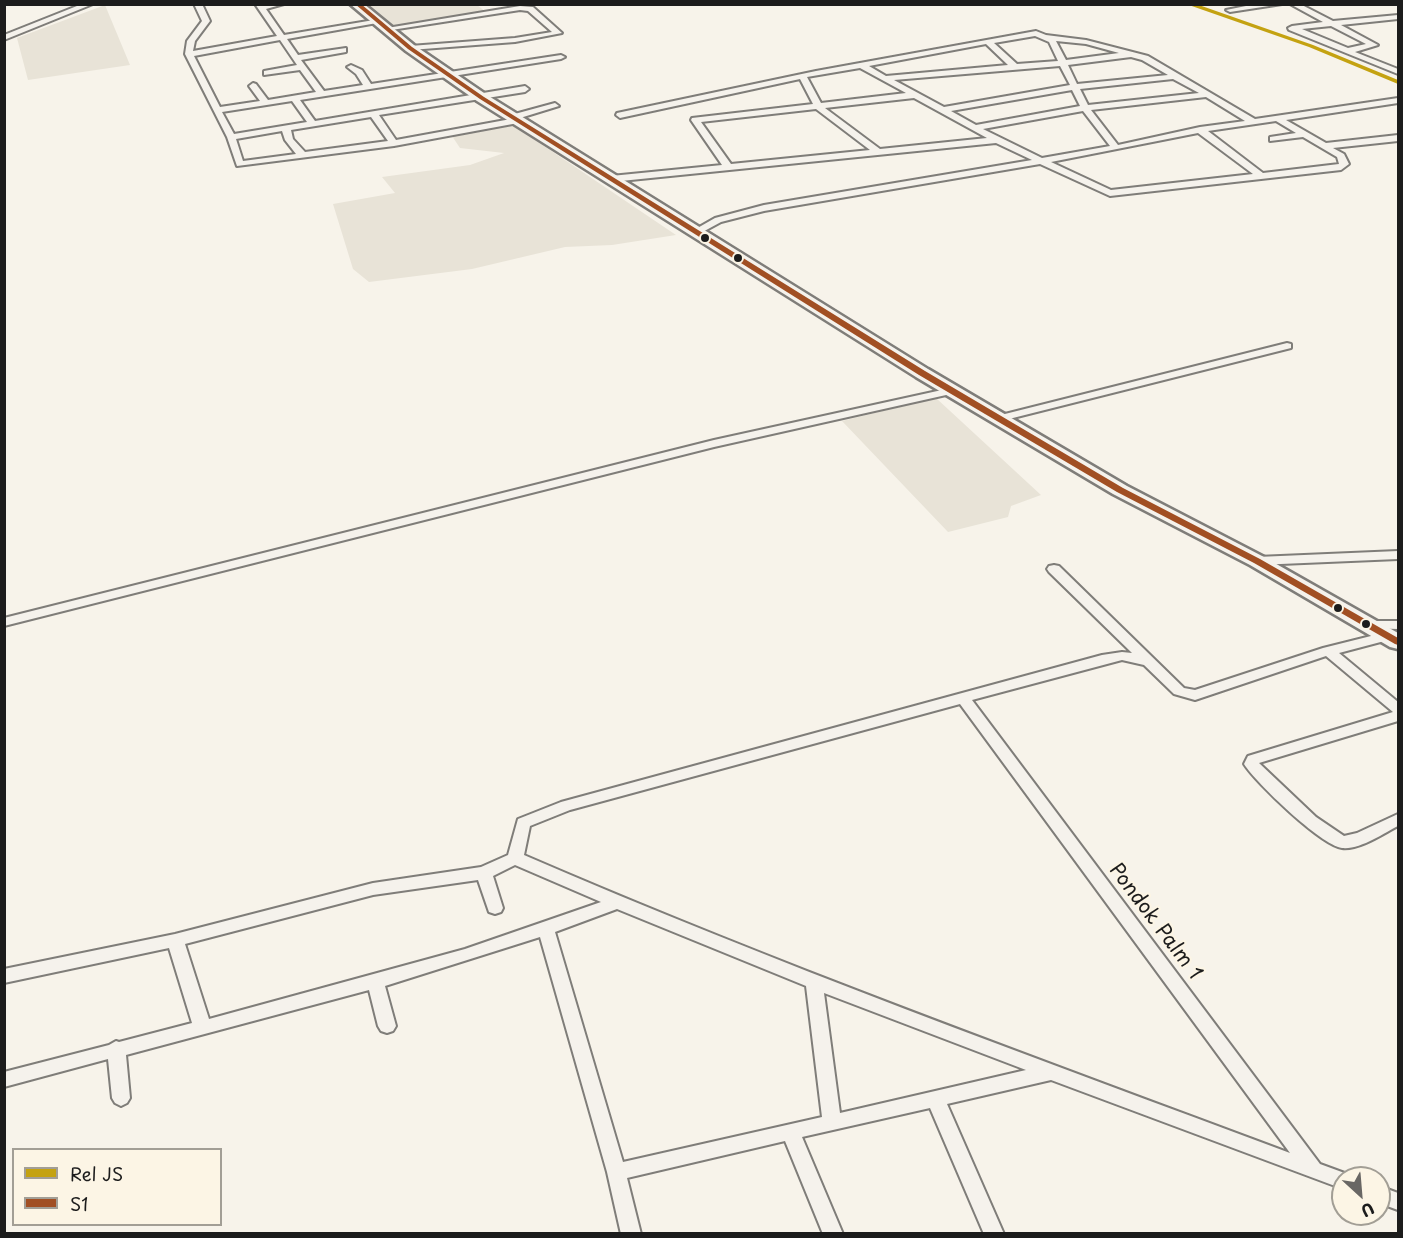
<!DOCTYPE html>
<style>
body{margin:0}
#map{position:relative;width:1403px;height:1238px;overflow:hidden;background:#f7f3ea;font-family:"Playpen Sans",sans-serif}
canvas{display:block}
.frame{position:absolute;inset:0;border:6px solid #1c1c1c;pointer-events:none}
.legend{position:absolute;left:12px;top:1148px;width:210px;height:78px;box-sizing:border-box;background:#fcf5e5;border:2px solid #a29e95;margin:0;padding:8px 10px;list-style:none;font-size:18px;color:#1c1c1c}
.legend li{display:flex;align-items:center;gap:12px;height:30px}
.legend b{width:30px;border:2px solid #a29e95}
.north{position:absolute;left:1331px;top:1166px;width:60px;height:60px;box-sizing:border-box;background:#fcf5e5;border:2px solid #a29e95;border-radius:50%;rotate:154deg;font-size:16px;font-weight:700;line-height:24px;text-align:center;color:#1c1c1c}
.north::after{content:'';display:block;margin:auto;width:21px;height:27px;background:#696764;clip-path:polygon(50% 0,100% 100%,50% 72%,0 100%)}
</style>
<div id="map">
<canvas width="1403" height="1238"></canvas>
<div class="frame"></div>
<ul class="legend">
<li><b style="height:8px;background:#c4a211"></b>Rel JS</li>
<li><b style="height:8px;background:#a14f23"></b>S1</li>
</ul>
<div class="north">U</div>
</div>
<script>
const c = document.querySelector('canvas').getContext('2d');
c.lineJoin = 'round';
function fill(path, color) { c.fillStyle = color; c.fill(path, 'evenodd'); }
function strokePath(path, color, width, dash) { c.strokeStyle = color; c.lineWidth = width; c.lineCap = dash ? 'butt' : 'round'; c.setLineDash(dash || []); c.stroke(path); }
function write(font, color, halo, rows, align = 'center') {
  c.font = font + ' "Playpen Sans",sans-serif'; c.lineWidth = 4.5; c.setLineDash([]); c.textBaseline = 'middle'; c.strokeStyle = halo; c.fillStyle = color; for (const [text, x, y, turn = 0] of rows) {
    c.save(); c.translate(x, y); c.rotate((+turn || 0) * Math.PI / 180); c.textAlign = isNaN(turn) ? turn : align; if (halo) c.strokeText(text, 0, 0); c.fillText(text, 0, 0); c.restore();
  }
}
fill(new Path2D(`
 M 105,5 L 130,65 L 28,80 L 17,38 Z
 M 356,5 L 477,5 L 486,12 L 383,27 Z
 M 513,125 L 676,235 L 612,245 L 565,247 L 472,269 L 369,282 L 353,269 L 333,204 L 395,193 L 382,177 L 470,165 L 504,153 L 460,148 L 452,136 Z
 M 936,398 L 1041,495 L 1011,506 L 1008,517 L 948,532 L 842,421 Z`), '#e8e3d7');
const street = new Path2D(`
 M 82,4 L 93,4 L 4,40 L 4,35 Z
 M 194,4 L 202,4 L 210,21 L 195,41 L 193,51 L 277,36 L 255,4 L 284,4 L 266,9 L 284,35 L 380,19 L 381,21 L 377,23 L 287,39 L 298,55 L 346,48 L 346,52 L 301,60 L 324,91 L 363,85 L 356,74 L 347,67 L 351,65 L 362,70 L 371,84 L 561,55 L 565,57 L 561,59 L 300,100 L 315,121 L 525,86 L 529,89 L 525,92 L 379,115 L 396,140 L 511,119 L 511,115 L 555,103 L 559,106 L 520,118 L 522,120 L 518,123 L 394,146 L 237,166 L 227,137 L 185,54 L 187,41 L 202,21 ZM 280,40 L 297,65 L 264,71 L 264,75 L 300,70 L 316,92 L 268,100 L 256,84 L 253,83 L 249,86 L 260,101 L 220,107 L 194,56 ZM 292,101 L 307,122 L 234,134 L 222,112 ZM 371,117 L 388,141 L 305,152 L 293,139 L 291,130 ZM 282,131 L 285,140 L 296,154 L 243,161 L 236,139 Z
 M 1256,4 L 1282,4 L 1230,12 L 1226,10 Z
 M 1290,4 L 1300,4 L 1333,21 L 1398,15 L 1398,19 L 1341,25 L 1378,45 L 1355,52 L 1398,69 L 1398,74 L 1289,30 L 1288,28 L 1292,26 L 1323,22 ZM 1331,26 L 1366,44 L 1348,48 L 1302,29 Z
 M 520,6 L 533,7 L 562,33 L 515,42 L 410,50 L 406,48 L 410,46 L 515,38 L 552,32 L 528,11 L 520,10 L 385,31 L 381,29 Z
 M 1036,31 L 1046,35 L 1086,40 L 1148,56 L 1255,119 L 1398,98 L 1398,103 L 1286,120 L 1326,143 L 1398,135 L 1398,141 L 1333,148 L 1344,154 L 1349,164 L 1341,170 L 1110,196 L 1040,164 L 764,211 L 721,222 L 697,235 L 694,234 L 694,230 L 715,218 L 764,205 L 1032,160 L 996,143 L 611,182 L 606,179 L 611,176 L 722,165 L 691,120 L 692,118 L 813,104 L 800,79 L 620,118 L 616,115 L 617,113 L 816,71 ZM 1035,36 L 1049,42 L 1058,61 L 1017,64 L 994,43 ZM 1056,41 L 1086,44 L 1119,53 L 1066,60 ZM 986,44 L 1008,65 L 886,76 L 869,66 ZM 1131,57 L 1142,60 L 1168,75 L 1077,84 L 1068,65 ZM 1060,66 L 1070,85 L 944,107 L 894,80 ZM 860,68 L 906,93 L 821,103 L 807,77 ZM 1173,79 L 1199,93 L 1088,105 L 1080,89 ZM 1072,90 L 1080,106 L 976,125 L 951,111 ZM 1206,97 L 1245,121 L 1200,127 L 1118,145 L 1091,110 ZM 914,98 L 987,138 L 880,149 L 825,108 ZM 816,109 L 870,150 L 731,164 L 701,122 ZM 1083,111 L 1110,146 L 1042,158 L 983,129 ZM 1276,121 L 1296,133 L 1270,137 L 1270,141 L 1303,137 L 1337,157 L 1339,164 L 1263,173 L 1208,131 ZM 1198,133 L 1253,174 L 1111,190 L 1051,162 Z
 M 1287,343 L 1291,344 L 1291,348 L 997,422 L 991,419 L 993,417 Z
 M 951,388 L 957,391 L 955,393 L 714,447 L 4,626 L 4,618 L 714,440 Z
 M 1398,551 L 1398,559 L 1257,565 L 1251,561 L 1257,557 Z
 M 1054,565 L 1059,566 L 1184,688 L 1195,690 L 1323,648 L 1387,632 L 1394,636 L 1392,639 L 1339,653 L 1398,702 L 1398,721 L 1259,763 L 1316,817 L 1344,836 L 1357,833 L 1398,814 L 1398,826 C 1384,833 1360,850 1342,848 C 1321,845 1256,783 1244,764 L 1248,756 L 1393,712 L 1326,656 L 1195,700 L 1174,694 L 1144,665 L 1122,660 L 972,700 L 1320,1164 L 1350,1175 L 1351,1178 L 1343,1178 L 1343,1189 L 1051,1080 L 947,1104 L 1004,1234 L 984,1234 L 930,1108 L 802,1137 L 843,1234 L 823,1234 L 785,1141 L 627,1178 L 641,1234 L 621,1234 L 607,1172 L 540,937 L 385,986 L 396,1026 L 393,1031 L 387,1033 L 381,1031 L 378,1026 L 369,990 L 126,1055 L 130,1098 L 127,1103 L 121,1106 L 115,1103 L 112,1098 L 108,1059 L 4,1087 L 4,1072 L 109,1045 L 116,1041 L 119,1042 L 192,1023 L 169,948 L 4,983 L 4,969 L 175,934 L 373,883 L 481,867 L 508,855 L 518,819 L 561,802 L 1102,655 L 1122,652 L 1132,653 L 1049,572 L 1047,569 L 1049,566 ZM 960,704 L 1290,1153 C 1033,1057 776,964 524,855 L 530,826 L 570,810 ZM 515,865 L 601,902 L 465,949 L 209,1019 L 185,944 L 373,895 L 478,880 L 489,912 L 495,914 L 501,912 L 503,908 L 493,876 ZM 617,909 L 806,986 L 822,1117 L 623,1162 L 555,932 ZM 824,993 L 1026,1070 L 840,1113 Z
 M 1369,621 L 1398,621 L 1398,629 L 1364,628 L 1362,625 L 1364,622 Z
 M 1379,1186 L 1398,1193 L 1398,1210 L 1379,1203 Z`);
const primary = new Path2D(`
 M 350,4 L 364,4 L 414,45 L 487,95 L 928,369 L 1127,486 L 1264,557 L 1398,633 L 1398,649 L 1390,647 L 1250,565 L 1113,494 L 916,377 L 477,101 L 406,51 Z`);
strokePath(street, '#7f7d79', 4);
strokePath(primary, '#7f7d79', 5);
fill(street, '#f5f2ec');
fill(primary, '#f5f2ec');
fill(new Path2D(`
 M 355,4 L 361,4 L 412,47 L 484,97 L 925,371 L 1123,488 L 1260,559 L 1398,638 L 1398,645 L 1395,644 L 1254,563 L 1117,492 L 919,375 L 480,99 L 408,49 Z`), '#a14f23');
fill(new Path2D(`
 M 1186,4 L 1196,4 L 1313,45 L 1398,80 L 1398,84 L 1309,47 Z`), '#c4a211');
for (const [x, y, r, color] of [
 [705,238,5,"#1c1c1c"],
 [738,258,5,"#1c1c1c"],
 [1338,608,5,"#1c1c1c"],
 [1366,624,5,"#1c1c1c"]
]) { const dot = new Path2D(); dot.arc(x, y, r, 0, 2 * Math.PI); c.fillStyle = color; c.fill(dot); strokePath(dot, '#fcf5e5', 2); }
write('20px', '#1c1c1c', '#fcf5e5', [
 ["Pondok Palm 1",1155,922,53]
]);
</script>
